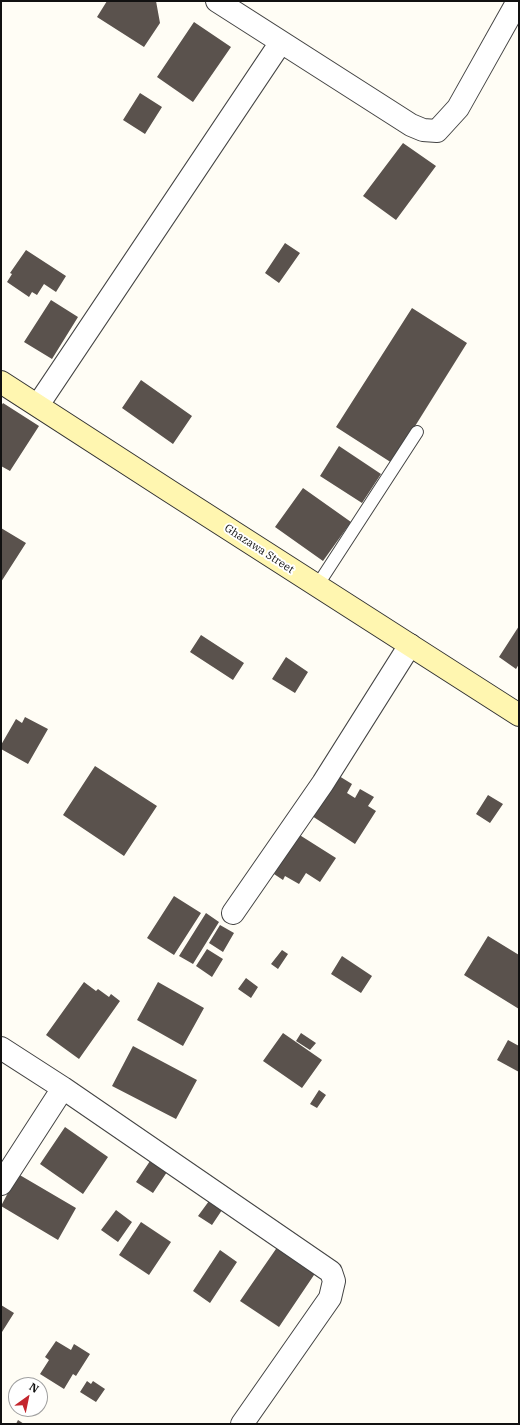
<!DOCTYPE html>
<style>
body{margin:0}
#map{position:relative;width:520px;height:1425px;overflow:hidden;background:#fffdf5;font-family:"IBM Plex Serif",serif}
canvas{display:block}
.frame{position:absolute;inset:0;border:2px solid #111;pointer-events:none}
.north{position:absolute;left:8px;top:1377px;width:40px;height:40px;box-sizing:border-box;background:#fff;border:1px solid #a0a0a0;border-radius:50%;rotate:33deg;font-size:11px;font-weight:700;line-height:16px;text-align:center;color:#111}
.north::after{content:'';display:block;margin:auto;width:14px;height:18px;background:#c4262e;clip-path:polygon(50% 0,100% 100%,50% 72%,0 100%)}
</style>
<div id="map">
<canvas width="520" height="1425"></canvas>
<div class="frame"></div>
<div class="north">N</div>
</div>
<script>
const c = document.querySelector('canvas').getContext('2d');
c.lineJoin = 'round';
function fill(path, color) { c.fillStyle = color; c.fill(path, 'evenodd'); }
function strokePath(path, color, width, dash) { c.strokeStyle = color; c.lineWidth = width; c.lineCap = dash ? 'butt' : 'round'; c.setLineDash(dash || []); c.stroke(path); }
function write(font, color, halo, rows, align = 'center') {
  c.font = font + ' "IBM Plex Serif",serif'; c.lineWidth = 4; c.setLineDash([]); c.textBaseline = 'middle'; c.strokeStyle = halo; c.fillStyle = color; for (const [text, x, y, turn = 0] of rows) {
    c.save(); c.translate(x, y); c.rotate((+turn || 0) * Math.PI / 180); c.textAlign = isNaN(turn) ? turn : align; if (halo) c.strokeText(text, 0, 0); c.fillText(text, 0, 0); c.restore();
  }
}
fill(new Path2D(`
 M 107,1 L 156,1 L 160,23 L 144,47 L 97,17 Z
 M 194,22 L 231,47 L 193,102 L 157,77 Z
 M 140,93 L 162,107 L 145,134 L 123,120 Z
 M 403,143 L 436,166 L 396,220 L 363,196 Z
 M 285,243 L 300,253 L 279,283 L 265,273 Z
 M 26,250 L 66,276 L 56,292 L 44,284 L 37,295 L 32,292 L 29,297 L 7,282 L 12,274 L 10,273 Z
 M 51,300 L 78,317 L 52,359 L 24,342 Z
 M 412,308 L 467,343 L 392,463 L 336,427 Z
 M 141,380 L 192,416 L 173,444 L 122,408 Z
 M 3,403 L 39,426 L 10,471 L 1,466 L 1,406 Z
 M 339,446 L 381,474 L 362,503 L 320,476 Z
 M 303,488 L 351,522 L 323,561 L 275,527 Z
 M 1,528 L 26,543 L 1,582 Z
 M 519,626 L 519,664 L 516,669 L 499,657 Z
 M 201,635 L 244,663 L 233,680 L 190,652 Z
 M 286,657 L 308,672 L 295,693 L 272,679 Z
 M 25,717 L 48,729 L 28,764 L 1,749 L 1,745 L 16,719 L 22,723 Z
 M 95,766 L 157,806 L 124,856 L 63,815 Z
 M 339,776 L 352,784 L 347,793 L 355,798 L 360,789 L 374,797 L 368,806 L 376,811 L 355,844 L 312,816 Z
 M 488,795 L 503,804 L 490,823 L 476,814 Z
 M 298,834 L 336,858 L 320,882 L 306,873 L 299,884 L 285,876 L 283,880 L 274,874 Z
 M 174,896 L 201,913 L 174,955 L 147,938 Z
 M 206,913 L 219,922 L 193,964 L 179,956 Z
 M 220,925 L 234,933 L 223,952 L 209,943 Z
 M 488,936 L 519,955 L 519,1009 L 464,975 Z
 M 207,949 L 223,959 L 212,977 L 196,966 Z
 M 282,950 L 288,954 L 278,969 L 271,964 Z
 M 342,956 L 372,976 L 361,993 L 331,974 Z
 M 246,978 L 258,987 L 251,998 L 238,989 Z
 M 84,982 L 96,991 L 98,989 L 109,997 L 111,994 L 120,1001 L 79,1059 L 46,1035 Z
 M 158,982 L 204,1008 L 183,1046 L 137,1020 Z
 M 283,1033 L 322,1060 L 302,1088 L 263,1061 Z
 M 301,1033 L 316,1043 L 310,1050 L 296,1041 Z
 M 508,1040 L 519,1046 L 519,1072 L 497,1060 Z
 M 133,1046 L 197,1080 L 176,1119 L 112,1086 Z
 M 319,1090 L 326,1095 L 317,1108 L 310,1104 Z
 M 65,1127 L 108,1157 L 83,1194 L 40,1164 Z
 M 150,1161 L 167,1172 L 153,1193 L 136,1182 Z
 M 18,1174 L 76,1208 L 58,1240 L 1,1206 Z
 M 209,1201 L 222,1210 L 212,1225 L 198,1216 Z
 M 116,1210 L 132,1222 L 118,1242 L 101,1230 Z
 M 141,1222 L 171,1242 L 149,1275 L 119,1255 Z
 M 278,1246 L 316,1272 L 279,1327 L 240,1301 Z
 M 220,1250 L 237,1262 L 210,1303 L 193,1291 Z
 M 1,1305 L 14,1313 L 2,1332 L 1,1331 Z
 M 56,1341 L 71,1350 L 74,1344 L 90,1354 L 76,1376 L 73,1374 L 64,1389 L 40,1374 L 49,1360 L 45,1357 Z
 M 87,1381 L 91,1384 L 93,1381 L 105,1389 L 96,1402 L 80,1392 Z
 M 18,1420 L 24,1424 L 16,1424 Z`), '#5a524d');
const service = new Path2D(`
 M 317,586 L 417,432`);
const minor = new Path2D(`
 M 217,1 L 411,125 L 423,130 L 437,131 L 458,108 L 518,1
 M 38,405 L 281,42
 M 233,913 L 323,783 L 410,645
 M 1,1048 L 63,1088 L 331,1272 L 334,1281 L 330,1298 L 242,1424
 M 1,1184 L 63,1088`);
const secondary = new Path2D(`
 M 1,382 L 171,492 L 519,715`);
strokePath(service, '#444', 14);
strokePath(minor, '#444', 24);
strokePath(secondary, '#333', 24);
strokePath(service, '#fff', 12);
strokePath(minor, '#fff', 22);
strokePath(secondary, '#fff6b0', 22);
write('11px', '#111', '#fff', [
 ["Ghazawa Street",259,549,33]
]);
</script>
